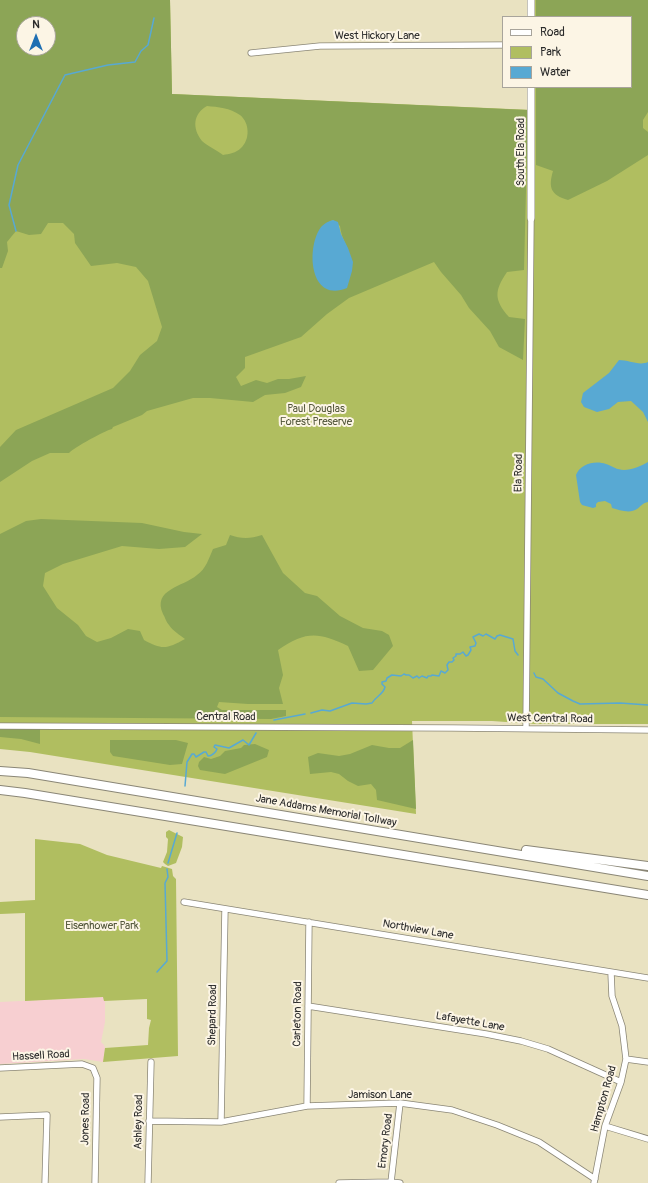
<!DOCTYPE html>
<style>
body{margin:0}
#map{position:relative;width:648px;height:1183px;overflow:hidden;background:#e9e2c1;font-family:Pangolin,sans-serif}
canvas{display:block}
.legend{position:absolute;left:502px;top:16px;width:130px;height:72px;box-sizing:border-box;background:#fcf5e5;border:1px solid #a8a49b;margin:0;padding:5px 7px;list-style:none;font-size:12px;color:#2b2b2b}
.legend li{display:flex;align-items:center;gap:8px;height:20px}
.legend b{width:20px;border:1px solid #a8a49b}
.north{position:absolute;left:16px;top:16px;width:40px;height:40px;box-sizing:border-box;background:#fcf5e5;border:1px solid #a8a49b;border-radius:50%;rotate:0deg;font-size:11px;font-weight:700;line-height:16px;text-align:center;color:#2b2b2b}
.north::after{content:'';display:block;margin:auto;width:14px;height:18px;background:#1f6fb2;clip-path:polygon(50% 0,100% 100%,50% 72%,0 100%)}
</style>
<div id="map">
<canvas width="648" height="1183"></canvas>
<ul class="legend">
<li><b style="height:5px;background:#fff"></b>Road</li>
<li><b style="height:11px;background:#b0be60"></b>Park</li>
<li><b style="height:11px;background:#58a9d3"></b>Water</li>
</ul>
<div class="north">N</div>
</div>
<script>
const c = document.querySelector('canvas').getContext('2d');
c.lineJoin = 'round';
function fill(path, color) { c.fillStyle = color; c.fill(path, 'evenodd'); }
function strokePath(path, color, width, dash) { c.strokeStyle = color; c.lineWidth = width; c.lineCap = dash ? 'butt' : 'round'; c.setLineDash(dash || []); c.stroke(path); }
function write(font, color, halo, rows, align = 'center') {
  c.font = font + ' Pangolin,sans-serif'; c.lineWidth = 4; c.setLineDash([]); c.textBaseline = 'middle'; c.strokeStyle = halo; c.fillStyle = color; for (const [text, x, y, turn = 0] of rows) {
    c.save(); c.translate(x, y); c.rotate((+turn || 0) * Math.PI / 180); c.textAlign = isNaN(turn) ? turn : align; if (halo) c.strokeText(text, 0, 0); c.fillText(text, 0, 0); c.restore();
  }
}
fill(new Path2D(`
 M 103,997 L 104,1001 L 105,1001 L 105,1022 L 101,1042 L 104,1045 L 105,1048 L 103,1062 L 84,1059 L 0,1064 L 0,1002 Z`), '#f7cfd1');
fill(new Path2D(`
 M 0,0 L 170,0 L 172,94 L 532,110 L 531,87 L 631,87 L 631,17 L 531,17 L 531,0 L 648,0 L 648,724 L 535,724 L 492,721 L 412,721 L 416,814 L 30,752 L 0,749 ZM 24,24 L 48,24 L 48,48 L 24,48 Z
 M 169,830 L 183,837 L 182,847 L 176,863 L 168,866 L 165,864 L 163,862 L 167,852 L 168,839 L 166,837 L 166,832 Z
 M 35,839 L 80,844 L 107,855 L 161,868 L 162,866 L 172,869 L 173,876 L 176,879 L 178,1056 L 103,1062 L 105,1048 L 148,1045 L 149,1028 L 151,1020 L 147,1019 L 147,999 L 104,1001 L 103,997 L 25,1001 L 25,913 L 0,914 L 0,902 L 35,900 Z`), '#b0be60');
fill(new Path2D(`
 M 0,0 L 170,0 L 172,94 L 528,110 L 524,270 L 507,272 C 494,291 494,300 509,317 L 525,319 L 523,360 L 499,347 L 490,331 L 469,308 L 461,295 L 441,272 L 434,262 L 349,298 L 327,314 L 301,337 L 245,357 L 245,368 L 236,377 L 241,386 L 256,380 L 267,383 L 278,379 L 289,379 L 306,376 L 301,387 L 285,393 L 265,395 L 253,402 L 210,398 L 193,398 L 147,411 L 142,415 L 113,427 L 112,429 C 104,431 75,447 69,453 L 50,453 L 32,461 L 0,482 L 0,447 L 16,430 L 113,388 L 130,371 L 140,355 L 157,341 L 162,327 L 148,281 L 136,267 L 117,263 L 91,266 L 75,243 L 74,234 L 63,223 L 48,223 L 41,234 L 29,235 L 16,231 L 7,242 L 8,251 L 2,268 L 0,268 ZM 24,24 L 48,24 L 48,48 L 24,48 ZM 207,106 C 218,107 230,108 240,115 C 250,123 250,140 241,148 C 236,153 229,154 223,155 C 217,150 207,146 202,141 C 192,128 193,114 207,106 ZM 333,220 L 340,226 C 342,243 353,253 352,271 L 314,246 C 317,234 321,225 333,220 Z
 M 536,0 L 648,0 L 648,112 L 643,120 L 643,128 L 648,132 L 648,155 L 607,181 L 568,200 C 551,195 548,188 553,171 L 536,165 L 536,87 L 631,87 L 631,17 L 536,17 Z
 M 41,519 L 142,523 L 184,532 L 202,534 L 185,547 L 159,549 L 122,546 L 63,564 L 45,573 L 43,586 L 57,608 L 78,625 L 86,636 L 97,642 L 111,638 L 128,629 L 140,631 L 144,640 C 162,650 167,649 185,639 C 180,635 173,631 169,625 C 166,622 165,617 163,614 C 152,589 183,587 197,575 C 206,569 209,558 213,549 L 226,545 L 230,535 C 241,539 250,539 262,535 L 283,573 L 305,593 L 317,596 L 340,616 L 363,628 L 382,631 L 389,635 L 393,646 L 373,670 L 359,671 L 348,646 C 318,632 306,631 278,650 L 283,675 L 279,688 L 283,704 L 248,704 L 219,702 L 217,707 L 222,710 L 286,710 L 286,716 L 271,719 L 0,717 L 0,534 L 26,521 Z
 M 0,729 L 40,729 L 40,744 L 21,739 L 0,737 Z
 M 110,740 L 176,740 L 188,743 L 182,764 L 170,765 L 113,756 L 110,752 Z
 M 413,740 L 416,809 L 377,800 L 376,790 L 371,784 L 358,786 L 348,781 L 339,774 L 331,772 L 310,774 L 308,757 L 318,753 L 339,756 L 350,754 L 372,745 L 389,748 L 400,748 Z
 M 255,744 L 269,750 L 267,757 L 225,774 L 200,770 L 198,766 L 199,762 L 204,757 L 211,759 L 220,756 L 225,751 L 241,748 L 244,745 Z`), '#8ca556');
fill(new Path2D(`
 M 333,220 L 338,222 L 341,234 L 348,248 L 353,262 L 352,271 L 347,288 C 308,304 306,244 322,226 C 325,223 329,221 333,220 Z
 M 619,360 C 629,360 639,366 648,362 L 648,422 L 643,412 L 631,401 L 618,402 L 609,409 L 597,412 L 584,407 L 581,402 L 583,393 L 609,373 Z
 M 648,462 L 648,502 C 643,503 641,506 637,509 C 630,514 619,510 612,508 L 611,504 L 605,501 L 598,502 L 596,504 L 596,507 L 593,508 L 582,505 L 580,502 L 576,475 C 580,464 595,460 606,464 C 612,466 617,470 624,470 C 632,470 641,466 648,462 Z`), '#58a9d3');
strokePath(new Path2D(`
 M 16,231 L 9,205 L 18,165 L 65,75 L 108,65 L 135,62 L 141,51 L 148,45 L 154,18
 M 534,673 L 536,677 L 543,679 L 558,693 L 573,701 L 580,704 L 620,703 L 648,705
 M 311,713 L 322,710 L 330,711 L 352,703 L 366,704 L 372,703 C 376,696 383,695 385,687 L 382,684 L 382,682 L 386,681 L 387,678 L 392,675 L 401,676 L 404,674 L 406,675 L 409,675 L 413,678 L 417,676 L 419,678 L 422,676 L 427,678 L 428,676 L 431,676 L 432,675 L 439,676 L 441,671 L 445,673 L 448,670 L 447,665 L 449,662 L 452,662 L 454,660 L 453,658 L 456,656 L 456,654 L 460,654 L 463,652 L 466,656 L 468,655 L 471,650 L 470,647 L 475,646 L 476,643 L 473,637 L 479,634 L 483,636 L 486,634 L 495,639 L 497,636 L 500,635 L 513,639 L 515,651 L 518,655
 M 274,720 L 305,714
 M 185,786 L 187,762 L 192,754 L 194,754 L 196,757 L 204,752 L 206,752 L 208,756 C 212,756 216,752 217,749 L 214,747 L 215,745 L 229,748 L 243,740 L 249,745 L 256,733
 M 168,863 L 177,833
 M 157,972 L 167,961 L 165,883 L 168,877 L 167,869`), '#58a9d3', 1.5);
const minor = new Path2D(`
 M 251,53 L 320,46 L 503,45
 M 0,726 L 452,728 L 648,730
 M 526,728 L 531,218
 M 184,902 L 648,978
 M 308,1006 L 486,1034 L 521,1041 L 548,1049 L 621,1082
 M 626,1059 L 648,1062
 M 0,1068 L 82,1064 L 93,1068 L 97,1078 L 95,1183
 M 307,1106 L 309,922
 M 0,1117 L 47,1115 L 45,1183
 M 149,1121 L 221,1122 L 307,1106 L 400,1103 L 452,1110 L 497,1125 L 539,1142 L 595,1179
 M 221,1122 L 225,909
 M 605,1126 L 648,1139
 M 391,1182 L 400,1103
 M 148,1183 L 151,1062
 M 339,1183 L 391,1182 L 400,1183
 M 594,1183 L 605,1126 L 621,1082 L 626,1059 L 622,1026 L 612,996 L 611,973`);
const major = new Path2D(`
 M 531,17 L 531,0
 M 531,87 L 531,218`);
const highway = new Path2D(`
 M 0,771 L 28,773 L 648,876
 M 0,790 L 25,793 L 648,895
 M 526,850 L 648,866`);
strokePath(minor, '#8a8676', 7);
strokePath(major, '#8a8676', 8);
strokePath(highway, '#8a8676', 10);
strokePath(minor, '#fff', 5.5);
strokePath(major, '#fff', 7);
strokePath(highway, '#fff', 8);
write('11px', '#2b2b2b', '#fcf5e5', [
 ["West Hickory Lane",377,36],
 ["South Ela Road",521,152,-90],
 ["Ela Road",519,473,-89],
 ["Central Road",226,717],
 ["West Central Road",550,719,1],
 ["Jane Addams Memorial Tollway",326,811,10],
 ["Northview Lane",418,930,10],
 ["Carleton Road",298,1014,-89],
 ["Shepard Road",213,1015,-89],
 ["Lafayette Lane",470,1022,10],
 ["Hassell Road",41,1056,-3],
 ["Jamison Lane",380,1095],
 ["Hampton Road",604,1099,-74],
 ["Jones Road",86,1119,-89],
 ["Ashley Road",139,1122,-89],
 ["Emory Road",386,1141,-83]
]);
write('11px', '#53573b', '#fcf5e5', [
 ["Paul Douglas",316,409],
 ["Forest Preserve",316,422],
 ["Eisenhower Park",102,926]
]);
</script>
